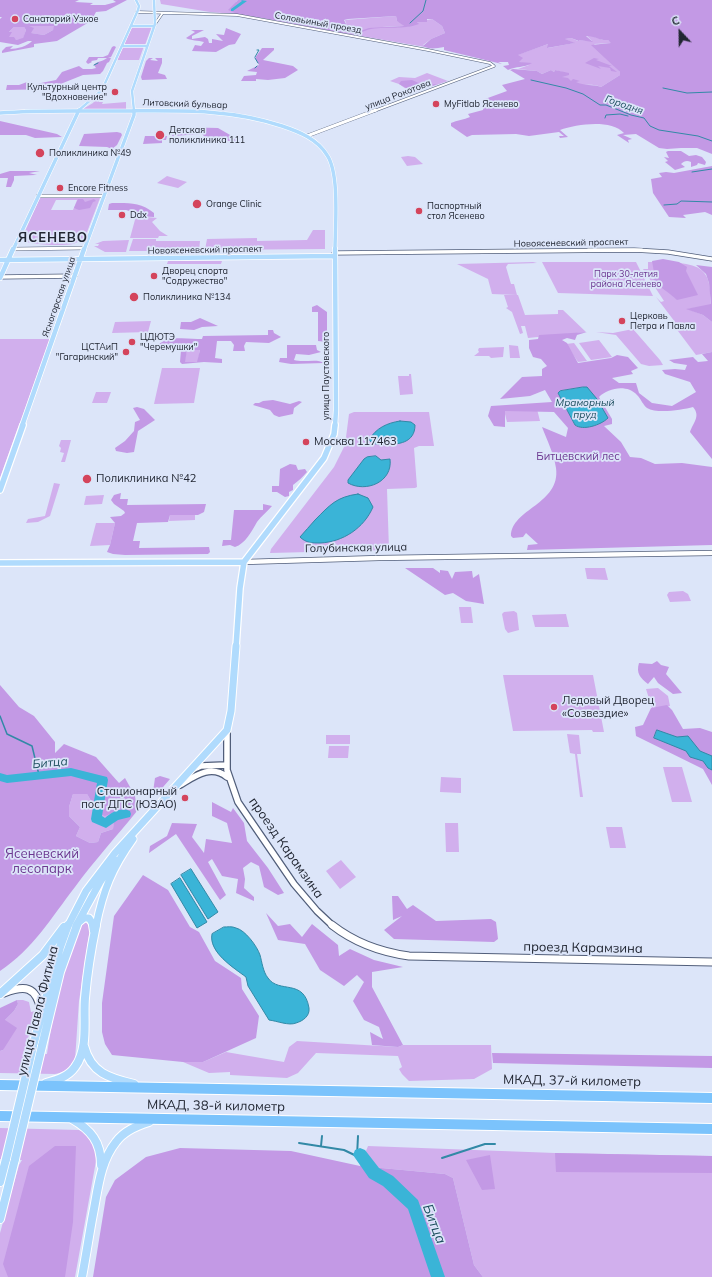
<!DOCTYPE html>
<meta charset="utf-8">
<style>
body{margin:0}
#map{position:relative;width:712px;height:1277px;overflow:hidden;background:#dce5f9;font-family:Mulish,sans-serif}
canvas{display:block}
.north{position:absolute;left:660px;top:12px;width:40px;height:40px;-webkit-text-stroke:3px #dce5f9;paint-order:stroke;rotate:338deg;font-size:11px;font-weight:700;line-height:16px;text-align:center;color:#212632}
.north::after{content:'';display:block;margin:auto;width:14px;height:18px;background:#212632;clip-path:polygon(50% 0,100% 100%,50% 72%,0 100%)}
</style>
<div id="map">
<canvas width="712" height="1277"></canvas>
<div class="north">С</div>
</div>
<script>
const c = document.querySelector('canvas').getContext('2d');
c.lineJoin = 'round';
function fill(path, color) { c.fillStyle = color; c.fill(path, 'evenodd'); }
function strokePath(path, color, width, dash) { c.strokeStyle = color; c.lineWidth = width; c.lineCap = dash ? 'butt' : 'round'; c.setLineDash(dash || []); c.stroke(path); }
function write(font, color, halo, rows, align = 'center') {
  c.font = font + ' Mulish,sans-serif'; c.lineWidth = 3.5; c.setLineDash([]); c.textBaseline = 'middle'; c.strokeStyle = halo; c.fillStyle = color; for (const [text, x, y, turn = 0] of rows) {
    c.save(); c.translate(x, y); c.rotate((+turn || 0) * Math.PI / 180); c.textAlign = isNaN(turn) ? turn : align; if (halo) c.strokeText(text, 0, 0); c.fillText(text, 0, 0); c.restore();
  }
}
fill(new Path2D(`
 M 160,0 L 238,0 L 236,2 L 252,15 L 262,18 L 235,14 L 210,12 L 161,4 Z
 M 396,16 L 397,21 L 401,22 L 404,26 L 382,27 L 407,27 L 418,23 L 416,22 L 432,19 L 442,26 L 445,33 L 431,39 L 423,45 L 425,47 L 343,33 L 347,26 L 345,20 Z
 M 29,26 L 55,26 L 53,30 L 44,35 L 30,33 Z
 M 152,26 L 145,45 L 124,44 L 132,27 Z
 M 14,27 L 24,27 L 26,30 L 23,39 L 16,40 L 9,37 L 9,32 Z
 M 586,35 C 594,35 600,41 608,40 L 612,43 L 594,44 L 620,72 L 620,75 L 601,87 C 593,84 589,85 582,85 C 575,84 567,79 561,77 L 565,73 L 555,70 L 554,72 L 551,70 L 542,74 L 537,71 L 518,69 L 529,65 L 519,62 L 517,55 L 548,44 L 548,48 L 574,43 L 564,39 L 571,38 L 578,41 L 579,40 L 592,41 Z
 M 144,46 L 139,60 L 117,60 L 123,47 Z
 M 427,73 L 448,81 L 412,93 L 399,84 L 390,81 L 399,77 L 415,78 Z
 M 100,94 L 101,96 L 98,98 L 99,99 L 99,102 L 103,102 L 102,104 L 126,102 L 126,109 L 83,109 L 93,103 Z
 M 408,156 L 415,157 L 423,164 L 407,166 L 401,157 Z
 M 167,176 L 187,182 L 178,188 L 157,183 Z
 M 40,198 L 100,198 L 84,240 C 79,240 77,243 73,244 C 63,246 42,245 32,243 C 27,243 25,240 21,240 ZM 56,200 L 77,200 L 73,210 L 51,210 Z
 M 136,216 L 157,218 L 152,222 L 160,231 L 168,236 L 159,236 L 158,238 L 130,238 Z
 M 313,230 L 325,230 L 325,249 L 205,250 L 207,239 L 257,238 L 257,241 L 307,240 Z
 M 133,239 L 156,239 L 156,241 L 200,241 L 199,251 L 129,251 Z
 M 129,240 L 126,252 L 105,252 L 94,246 L 98,246 L 99,244 L 95,244 L 103,241 Z
 M 168,261 L 222,261 L 221,264 L 167,264 Z
 M 533,262 L 537,263 L 508,264 L 506,267 L 511,284 L 514,284 L 517,295 L 492,294 L 488,279 L 457,264 Z
 M 542,262 L 636,262 L 653,296 L 558,293 Z
 M 648,262 C 662,262 697,260 705,274 C 711,282 710,295 711,305 L 688,309 L 703,315 L 712,322 L 712,352 L 696,355 L 672,323 L 675,322 L 656,297 L 661,302 L 664,301 L 643,269 L 648,269 Z
 M 504,295 L 518,295 L 525,315 L 558,314 L 558,310 L 563,310 L 586,332 L 528,338 L 525,326 L 521,326 L 523,333 L 520,334 L 512,312 L 506,308 L 508,307 Z
 M 151,321 L 148,332 L 112,333 L 115,322 Z
 M 633,329 L 660,360 L 663,365 L 649,366 L 641,364 L 616,335 L 596,332 L 613,333 Z
 M 0,339 L 50,339 L 0,478 Z
 M 599,340 L 612,357 L 591,360 L 579,343 Z
 M 574,343 L 587,361 L 578,362 L 566,344 Z
 M 509,345 L 518,346 L 520,358 L 510,358 Z
 M 504,347 L 503,357 L 491,358 L 489,356 L 474,356 L 479,352 L 478,350 L 479,348 Z
 M 200,349 L 198,362 L 184,362 L 187,350 Z
 M 162,368 L 200,368 L 194,403 L 154,404 Z
 M 409,374 L 411,374 L 413,394 L 400,395 L 398,376 L 409,376 Z
 M 96,392 L 111,392 L 107,403 L 92,403 Z
 M 537,409 L 540,421 L 507,422 L 504,410 Z
 M 354,412 L 429,412 L 434,446 L 419,446 L 414,448 L 417,487 L 415,488 L 387,489 L 389,550 L 270,553 L 271,549 L 334,467 L 345,445 L 349,414 Z
 M 61,440 L 71,440 L 65,462 L 61,462 L 64,453 L 60,452 L 61,448 L 59,446 Z
 M 54,483 L 60,484 L 50,516 L 38,522 L 26,523 L 28,519 L 45,516 Z
 M 104,495 L 102,504 L 84,505 L 86,496 Z
 M 195,514 L 195,520 L 169,521 L 170,515 Z
 M 96,523 L 115,523 L 110,545 L 90,546 Z
 M 585,568 L 605,568 L 608,580 L 587,579 Z
 M 683,591 L 688,594 L 691,601 L 670,602 L 667,595 L 669,592 Z
 M 459,607 L 471,607 L 473,623 L 461,623 Z
 M 504,612 L 514,611 L 517,613 L 519,630 L 508,633 L 505,629 L 502,614 Z
 M 566,614 L 569,627 L 535,627 L 532,615 Z
 M 503,675 L 593,675 L 604,732 L 593,732 L 592,730 L 513,731 Z
 M 658,688 L 668,696 L 670,706 L 652,708 L 646,689 Z
 M 567,734 L 579,735 L 581,754 L 577,754 L 583,797 L 580,797 L 575,754 L 570,753 Z
 M 326,735 L 350,735 L 350,744 L 326,744 Z
 M 329,746 L 349,746 L 348,758 L 328,758 Z
 M 663,767 L 682,767 L 692,802 L 672,802 Z
 M 441,777 L 461,778 L 461,793 L 440,792 Z
 M 73,794 L 87,794 L 98,813 L 116,811 L 113,829 L 101,833 L 98,842 L 90,843 L 76,836 L 80,827 L 69,816 L 69,807 Z
 M 445,823 L 458,823 L 459,852 L 446,852 Z
 M 606,827 L 622,827 L 626,848 L 610,848 Z
 M 341,860 L 356,877 L 340,889 L 326,871 Z
 M 83,922 L 89,924 L 89,935 L 79,1001 L 75,1060 C 70,1069 65,1072 55,1074 L 0,1073 L 0,1051 L 3,1050 L 5,1020 L 14,1011 L 18,1004 L 17,1000 L 23,1000 L 29,1002 L 31,1012 L 35,1011 L 24,1054 L 47,1054 C 53,1017 63,953 83,922 Z
 M 297,1041 L 398,1047 L 403,1045 L 491,1045 L 492,1069 L 474,1079 L 409,1081 L 402,1074 L 399,1069 L 402,1067 L 398,1056 L 316,1053 L 298,1073 L 287,1078 L 230,1075 L 230,1072 L 209,1073 L 183,1062 L 203,1062 L 226,1052 L 284,1062 L 289,1047 Z
 M 0,1128 L 79,1130 L 86,1133 L 91,1139 L 95,1149 L 96,1161 L 75,1277 L 0,1277 L 0,1233 L 19,1165 L 22,1160 L 0,1159 Z
 M 368,1146 L 555,1153 L 712,1156 L 712,1277 L 483,1277 L 474,1265 L 453,1178 L 445,1174 L 360,1166 Z`), '#d1afed');
fill(new Path2D(`
 M 0,0 L 79,0 L 75,2 L 93,3 L 90,5 L 105,5 L 116,2 L 113,0 L 127,0 L 106,11 L 96,12 L 91,21 L 57,41 L 34,44 L 34,47 L 2,53 L 2,51 L 6,47 L 13,46 L 10,49 C 17,49 28,46 32,41 L 28,41 L 18,45 L 0,42 L 0,19 L 2,17 L 0,17 ZM 29,26 L 54,26 L 53,30 L 44,35 L 31,33 L 34,28 ZM 14,27 L 24,27 L 26,30 L 23,38 L 16,40 L 14,37 L 9,37 L 12,32 L 9,32 Z
 M 238,0 L 712,0 L 712,154 L 697,148 L 681,148 L 667,149 L 659,148 L 636,134 L 623,135 L 632,139 L 628,140 L 629,143 L 617,135 L 624,133 C 611,119 577,124 560,130 L 568,137 L 560,138 L 559,136 L 564,136 L 559,132 L 529,136 L 516,134 L 472,135 L 467,137 L 451,126 L 451,123 C 457,120 464,120 470,117 L 468,114 L 483,110 L 485,99 L 507,91 L 502,85 L 525,79 L 510,70 L 513,69 L 537,71 L 542,74 L 551,70 L 554,72 L 555,70 L 569,73 L 569,75 L 562,77 L 568,78 L 571,81 L 573,79 L 580,81 L 576,82 C 584,86 593,84 601,87 L 620,75 L 620,72 L 591,45 L 611,43 L 608,40 C 600,41 593,35 586,36 L 593,42 L 579,40 L 579,41 L 571,38 L 565,39 L 575,43 L 547,48 L 548,44 L 518,55 L 523,58 L 519,62 L 532,63 C 524,68 516,66 508,70 L 503,66 L 509,65 L 508,62 L 498,62 L 502,64 L 444,50 L 444,47 C 437,48 429,50 423,46 L 431,39 L 445,33 L 442,26 L 432,19 L 427,19 L 427,22 L 417,22 L 419,24 C 415,25 410,27 406,27 C 394,29 367,25 359,35 L 351,34 L 369,28 L 404,26 L 397,21 L 396,16 L 348,19 L 344,20 L 347,26 L 343,33 L 235,13 L 228,10 Z
 M 226,28 L 241,34 L 235,44 L 229,45 L 216,52 L 192,51 L 195,45 L 201,46 L 204,42 C 198,40 191,41 186,38 L 195,32 L 191,30 L 204,30 L 192,36 L 192,39 L 205,37 L 208,39 L 209,43 L 212,43 L 212,39 L 223,41 L 216,34 L 224,35 Z
 M 114,46 L 116,47 L 111,57 L 108,58 L 111,58 L 109,62 L 107,63 L 103,71 L 100,74 L 83,75 L 63,83 L 61,86 L 56,87 L 55,89 L 6,90 L 7,85 L 19,85 L 27,82 L 31,85 L 56,80 L 62,72 L 79,66 L 83,69 L 92,69 L 96,68 L 94,65 C 97,61 102,62 107,58 L 98,58 L 97,60 L 91,61 L 92,62 L 88,64 L 86,62 L 89,57 L 103,57 L 108,55 L 112,47 Z
 M 262,48 L 274,48 L 274,50 L 263,60 L 293,66 L 298,70 L 285,78 L 268,80 L 256,79 L 256,81 L 241,81 L 244,76 L 256,75 L 257,72 L 247,71 L 259,65 L 255,58 Z
 M 149,58 L 153,58 L 150,60 L 158,61 L 155,58 L 162,58 L 162,63 L 158,73 L 165,75 L 167,79 L 142,80 L 141,77 L 146,61 Z
 M 594,58 L 599,59 L 596,60 L 612,66 L 609,66 L 617,72 L 611,71 L 610,68 L 598,66 L 601,69 L 585,63 Z
 M 412,80 L 423,85 L 438,84 L 413,92 L 399,84 L 401,81 Z
 M 0,121 L 57,134 L 62,137 L 35,138 L 26,135 L 0,135 Z
 M 176,127 L 218,128 L 237,139 L 235,142 L 205,137 L 202,134 L 172,136 Z
 M 117,132 L 121,133 L 122,135 L 117,145 L 112,149 L 107,147 L 79,146 L 84,134 Z
 M 145,136 L 167,136 L 166,140 L 162,140 L 162,143 L 143,144 Z
 M 668,151 L 681,151 L 689,156 L 696,155 L 702,157 L 706,162 L 705,165 L 698,163 L 697,165 L 691,167 L 691,162 C 687,160 684,161 681,164 L 685,167 L 675,170 L 665,162 L 668,161 L 664,157 L 669,158 L 666,152 Z
 M 712,166 L 712,215 L 705,212 L 683,215 L 686,218 L 669,217 L 653,193 L 651,179 L 662,177 L 659,173 L 666,172 L 674,173 Z
 M 10,171 L 40,171 L 29,173 L 37,175 L 35,175 L 14,176 L 14,180 L 11,187 L 6,187 L 8,178 L 0,178 L 0,174 Z
 M 78,199 L 83,199 L 85,202 L 94,199 L 96,201 L 93,202 L 90,208 L 79,210 L 74,208 Z
 M 112,203 C 128,203 141,202 154,213 L 154,217 L 136,216 L 136,213 L 126,210 L 108,210 L 109,204 Z
 M 663,259 L 679,262 L 687,267 L 686,271 L 698,295 L 677,300 C 669,292 660,288 653,280 L 655,278 L 652,261 Z
 M 696,265 L 712,267 L 712,322 L 703,315 L 686,309 L 711,304 L 709,283 L 706,274 Z
 M 317,305 L 327,312 L 327,342 L 318,341 L 318,312 L 312,312 L 312,307 Z
 M 200,318 L 218,326 L 202,327 L 194,330 L 180,329 L 181,322 L 191,322 Z
 M 268,330 L 273,330 L 274,333 L 281,337 L 269,343 L 246,342 L 244,346 L 245,351 L 233,351 L 234,345 L 231,341 L 217,341 L 215,358 L 222,359 L 222,363 L 204,362 L 182,364 L 180,362 L 181,350 L 167,350 L 156,348 C 163,334 189,339 202,339 L 203,336 L 268,335 ZM 187,350 L 200,350 L 197,362 L 185,362 Z
 M 587,332 L 577,335 L 575,340 L 567,338 L 562,340 L 567,343 L 578,363 L 611,358 L 617,355 L 628,357 L 638,368 L 631,371 L 633,374 L 612,378 L 619,383 L 636,383 L 639,393 L 652,403 L 672,406 L 696,392 L 690,382 L 665,374 L 662,370 L 675,369 L 685,370 L 687,365 L 674,363 L 669,360 L 693,357 L 698,362 L 708,361 L 702,354 L 712,352 L 712,459 L 690,432 C 693,423 701,416 693,407 C 682,410 657,414 647,408 C 643,405 641,399 637,395 C 627,384 608,388 599,397 L 612,419 L 612,424 L 604,426 L 621,442 L 630,457 L 641,458 L 655,464 L 682,463 L 712,467 L 712,545 L 527,550 L 528,545 L 538,544 L 526,533 L 523,537 L 513,538 L 511,536 C 511,509 561,504 556,468 C 554,454 547,440 542,427 L 566,437 L 568,428 L 554,412 L 505,411 L 505,427 L 494,426 L 488,416 L 491,406 L 552,402 L 545,390 L 530,396 L 500,399 L 522,377 L 542,376 L 542,369 L 547,366 L 541,359 L 533,357 L 529,348 L 529,340 L 538,339 L 539,335 ZM 583,387 L 587,387 L 590,427 L 581,427 L 575,425 L 558,393 L 560,391 Z
 M 287,345 L 316,345 L 317,350 L 321,352 L 309,355 L 296,354 L 294,360 C 304,363 317,358 324,363 L 291,364 L 279,362 L 280,358 L 287,358 Z
 M 273,400 L 290,404 L 299,401 L 302,402 L 294,408 L 293,414 L 279,417 L 274,415 L 270,410 L 253,405 L 255,403 L 259,403 L 263,401 Z
 M 137,407 L 144,409 L 155,420 L 138,431 L 134,452 L 127,453 L 116,451 L 115,448 L 125,441 L 134,431 L 135,422 L 140,420 L 133,408 Z
 M 290,464 L 296,465 L 298,470 L 305,469 L 307,472 C 303,477 298,481 293,485 L 293,490 L 289,492 L 289,496 L 285,497 L 277,492 L 272,492 L 272,486 L 279,486 L 280,469 Z
 M 121,493 L 120,499 L 128,499 L 127,505 L 206,504 L 204,512 L 198,515 L 170,515 L 168,522 L 137,523 L 133,541 L 140,541 L 139,548 L 209,547 L 210,552 L 208,554 L 125,555 L 113,554 L 107,552 L 110,545 L 115,523 L 110,517 L 121,516 L 125,513 L 124,511 L 114,504 L 111,500 L 114,495 Z
 M 263,504 L 272,506 C 268,511 261,516 257,522 C 252,531 245,544 235,547 L 230,545 L 222,546 L 223,540 L 231,540 L 234,510 L 263,510 Z
 M 405,568 L 433,568 L 440,573 L 440,570 L 448,571 L 452,579 L 455,572 L 472,571 L 473,578 L 479,574 L 484,604 L 466,601 L 453,593 L 445,595 Z
 M 657,661 L 661,665 L 669,667 L 666,674 L 682,693 L 673,694 L 658,683 L 654,677 L 648,684 C 640,678 636,673 639,663 L 652,664 Z
 M 0,685 L 19,707 L 34,716 L 55,742 L 55,753 L 64,744 L 96,757 L 119,783 L 125,778 L 135,796 L 137,811 C 116,837 94,861 75,887 C 51,918 33,949 0,971 ZM 73,794 L 87,794 L 98,813 L 105,816 L 115,812 L 113,829 L 101,833 L 98,842 L 90,843 L 76,836 L 80,827 L 69,816 L 69,807 Z
 M 667,705 L 672,710 L 683,729 L 700,728 L 712,732 L 712,785 L 703,769 L 636,736 L 635,727 L 643,725 L 651,708 Z
 M 160,776 L 170,779 L 157,794 L 153,792 L 155,778 Z
 M 212,802 L 231,812 L 233,808 L 244,823 L 247,841 L 268,868 L 284,893 L 278,895 L 264,887 L 259,866 L 251,862 L 243,868 L 245,879 L 244,888 L 254,897 L 254,901 L 236,893 L 238,879 L 222,876 L 212,859 L 208,862 L 226,895 L 220,900 L 176,834 L 149,853 L 150,846 L 167,836 L 172,823 L 197,824 L 192,837 L 204,853 L 206,839 L 232,843 L 227,823 L 212,816 Z
 M 143,875 L 168,890 L 190,927 L 199,932 L 215,961 L 241,978 L 242,989 L 259,1016 L 256,1038 L 203,1062 L 183,1062 L 112,1055 L 105,1044 L 102,1032 L 102,1003 L 114,916 Z
 M 392,896 L 398,896 L 407,909 L 413,905 L 436,921 L 491,919 L 496,922 L 498,939 L 494,942 L 394,939 L 384,930 L 402,916 L 393,920 Z
 M 266,913 L 278,926 L 290,924 L 302,937 L 312,924 L 338,945 L 339,956 L 350,949 L 374,960 L 403,967 L 372,972 L 372,987 L 403,1045 L 398,1047 L 372,1045 L 370,1032 L 383,1039 L 379,1027 L 364,1020 L 353,1001 L 364,982 L 357,975 L 344,986 L 320,970 L 305,944 L 278,940 Z
 M 17,1000 L 18,1004 L 14,1011 L 5,1020 L 17,1028 L 3,1050 L 0,1051 L 0,1008 Z
 M 492,1053 L 712,1056 L 712,1068 L 493,1063 Z
 M 55,1146 L 76,1146 L 73,1222 L 65,1277 L 8,1277 L 3,1264 L 29,1166 Z
 M 180,1148 L 291,1151 L 360,1166 L 445,1174 L 453,1178 L 474,1265 L 483,1277 L 93,1277 L 106,1197 L 115,1180 L 146,1157 Z
 M 555,1153 L 712,1156 L 712,1173 L 556,1172 Z
 M 490,1155 L 495,1189 L 482,1190 L 466,1160 Z`), '#c399e5');
const water = new Path2D(`
 M 583,387 L 587,387 L 597,399 L 608,418 C 601,425 583,431 575,425 L 558,393 L 560,391 Z
 M 400,421 L 411,422 L 415,425 C 415,443 398,445 384,444 C 378,444 373,445 369,440 C 376,428 387,423 400,421 Z
 M 376,456 L 381,460 L 390,459 C 393,482 366,493 348,483 L 348,480 L 364,459 L 367,457 Z
 M 358,494 L 368,498 L 373,507 C 364,528 343,542 320,543 C 312,543 306,543 300,537 C 305,531 310,526 315,520 C 330,505 336,497 358,494 Z
 M 657,730 L 677,737 L 688,736 L 700,751 L 712,756 L 712,770 L 708,768 L 703,761 L 690,757 L 686,751 L 654,738 Z
 M 191,869 L 218,912 L 208,919 L 181,875 Z
 M 180,878 L 207,922 L 197,928 L 171,884 Z
 M 224,927 C 227,927 232,926 236,928 C 245,930 257,946 260,955 C 262,962 263,972 268,978 C 279,994 304,978 309,1008 C 310,1016 303,1021 296,1023 C 289,1026 277,1021 269,1020 L 248,986 L 246,977 C 234,968 208,952 212,934 Z`);
fill(water, '#3ab4d7');
strokePath(water, '#3289a6', 1);
strokePath(new Path2D(`
 M 410,23 L 423,11 L 426,0
 M 255,57 L 259,50 L 257,50
 M 255,58 L 258,63
 M 94,65 L 98,63
 M 255,68 L 257,66
 M 531,80 L 566,88 L 583,94 L 600,105 L 606,105 L 631,115 L 644,118 L 650,126 L 659,130 L 698,136 L 712,141
 M 663,88 L 687,93 L 712,92
 M 605,118 L 606,115 L 620,114 L 628,116
 M 692,172 L 712,169
 M 664,205 L 677,204 L 681,201 L 712,202`), '#3289a6', 1);
strokePath(new Path2D(`
 M 0,716 L 7,734 L 32,746 L 39,775`), '#3289a6', 1.5);
strokePath(new Path2D(`
 M 299,1143 L 344,1150 L 367,1161
 M 321,1146 L 322,1136
 M 357,1156 L 358,1136
 M 442,1158 L 485,1144 L 495,1144`), '#3289a6', 2);
fill(new Path2D(`
 M 241,0 L 247,1 L 233,11 L 231,11 L 231,9 L 242,1 Z
 M 71,768 L 107,777 L 108,780 L 102,816 L 105,818 C 112,812 121,807 130,811 L 131,814 L 130,817 L 118,820 L 106,828 L 92,822 L 91,819 L 97,783 L 71,776 L 7,783 L 0,781 L 0,773 L 7,775 Z
 M 360,1148 L 365,1150 L 379,1168 L 393,1176 L 418,1200 L 445,1277 L 431,1277 L 408,1209 L 383,1186 L 369,1178 L 353,1155 L 355,1150 Z`), '#3ab4d7');
const minorFar5 = new Path2D(`
 M 137,12 L 237,15 L 428,50 L 490,63 L 494,66
 M 155,24 L 162,14
 M 374,111 L 494,66`);
const minorFar4 = new Path2D(`
 M 307,136 L 376,110
 M 38,196 L 104,196
 M 14,249 L 85,248
 M 588,250 L 642,250`);
const minorFar3 = new Path2D(`
 M 334,253 L 634,250 L 668,252 L 712,259
 M 0,277 L 75,276`);
const minorFar2 = new Path2D(`
 M 244,562 L 379,558 L 712,553`);
const minorFar1 = new Path2D(`
 M 227,730 L 227,770 L 238,802 L 294,884 L 317,911 L 333,926
 M 194,769 L 201,766 L 226,765
 M 180,785 C 195,776 211,764 227,777`);
const minor = new Path2D(`
 M 332,925 C 355,943 380,952 409,956 L 712,962
 M 4,993 C 25,985 36,986 41,1010`);
const majorFar5 = new Path2D(`
 M 131,26 L 154,26
 M 122,46 L 146,46
 M 25,111 L 203,111
 M 78,111 L 102,90 L 138,10 L 139,6 L 136,0
 M 134,111 L 132,91 L 155,24 L 154,0`);
const majorFar4 = new Path2D(`
 M 0,113 C 36,110 72,111 109,111 C 168,111 226,107 282,126 C 300,132 317,139 327,155 C 340,174 335,227 335,250
 M 13,250 L 79,110
 M 84,250 L 134,115 L 134,110`);
const majorFar3 = new Path2D(`
 M 0,260 L 334,256
 M 0,278 L 13,249
 M 22,426 L 84,249
 M 335,426 L 336,410 L 335,249`);
const majorFar2 = new Path2D(`
 M 0,490 L 23,425
 M 0,563 L 244,562
 M 236,647 L 240,588 L 244,562 L 324,458 L 334,434 L 335,425`);
const majorFar1 = new Path2D(`
 M 78,923 L 84,918 L 89,918 L 94,926
 M 68,926 L 86,891 L 115,853 L 227,730 L 231,711 L 236,646
 M 76,926 L 100,882 L 115,860
 M 96,926 C 103,891 112,868 133,839`);
const major = new Path2D(`
 M 93,925 L 94,931
 M 0,994 L 43,955 L 64,927
 M 33,1046 L 60,947 L 68,925
 M 42,1046 L 60,972 L 77,925
 M 84,1046 C 91,1073 109,1078 134,1084
 M 46,1083 C 57,1080 68,1077 75,1067 C 89,1048 83,1020 85,998 C 87,974 91,949 96,925
 M 72,1119 C 91,1130 101,1142 101,1165
 M 0,1182 L 6,1159
 M 0,1219 L 15,1159
 M 82,1277 C 86,1256 89,1235 93,1214 C 98,1189 100,1162 116,1142 C 124,1131 136,1126 149,1122`);
const highway = new Path2D(`
 M 0,1080 L 712,1093 L 712,1103 L 0,1090 Z
 M 0,1111 L 712,1124 L 712,1134 L 0,1121 Z`);
strokePath(minorFar5, '#515e7a', 3);
strokePath(minorFar4, '#515e7a', 4);
strokePath(minorFar3, '#515e7a', 5);
strokePath(minorFar2, '#515e7a', 6);
strokePath(minorFar1, '#515e7a', 8);
strokePath(minor, '#515e7a', 9);
strokePath(majorFar5, '#fff', 3.5);
strokePath(majorFar4, '#fff', 4.5);
strokePath(majorFar3, '#fff', 6);
strokePath(majorFar2, '#fff', 8);
strokePath(majorFar1, '#fff', 9);
strokePath(major, '#fff', 10);
strokePath(highway, '#fff', 2);
strokePath(minorFar5, '#fff', 2);
strokePath(minorFar4, '#fff', 3);
strokePath(minorFar3, '#fff', 3.5);
strokePath(minorFar2, '#fff', 4.5);
strokePath(minorFar1, '#fff', 5.5);
strokePath(minor, '#fff', 7);
strokePath(majorFar5, '#b0dbfd', 2.5);
strokePath(majorFar4, '#b0dbfd', 3.5);
strokePath(majorFar3, '#b0dbfd', 4.5);
strokePath(majorFar2, '#b0dbfd', 5.5);
strokePath(majorFar1, '#b0dbfd', 7);
strokePath(major, '#b0dbfd', 8);
fill(highway, '#7bc3fc');
const majorBridge = new Path2D(`
 M 6,1159 L 33,1046
 M 15,1159 L 42,1046`);
strokePath(majorBridge, '#fff', 10, []);
strokePath(majorBridge, '#b0dbfd', 8);
for (const [x, y, r, color] of [
 [15,19,4,"#d4445c"],
 [115,92,4,"#d4445c"],
 [436,104,4,"#d4445c"],
 [160,135,5,"#d4445c"],
 [40,153,5,"#d4445c"],
 [60,188,4,"#d4445c"],
 [197,204,5,"#d4445c"],
 [419,211,4,"#d4445c"],
 [122,215,4,"#d4445c"],
 [154,276,4,"#d4445c"],
 [134,297,5,"#d4445c"],
 [622,321,4,"#d4445c"],
 [132,342,4,"#d4445c"],
 [126,352,4,"#d4445c"],
 [306,442,4,"#d4445c"],
 [87,479,5,"#d4445c"],
 [554,707,4,"#d4445c"],
 [185,798,4,"#d4445c"]
]) { const dot = new Path2D(); dot.arc(x, y, r, 0, 2 * Math.PI); c.fillStyle = color; c.fill(dot); strokePath(dot, '#dce5f9', 1.5); }
write('9px', '#212632', '#dce5f9', [
 ["Санаторий Узкое",23,19],
 ["Культурный центр",107,87,"right"],
 ["\"Вдохновение\"",107,97,"right"],
 ["MyFitlab Ясенево",444,104],
 ["Детская",169,130],
 ["поликлиника 111",169,140],
 ["Поликлиника №49",49,153],
 ["Encore Fitness",68,188],
 ["Orange Clinic",206,204],
 ["Паспортный",427,206],
 ["стол Ясенево",427,216],
 ["Ddx",130,215],
 ["Дворец спорта",162,271],
 ["\"Содружество\"",162,281],
 ["Поликлиника №134",143,297],
 ["Церковь",630,316],
 ["Петра и Павла",630,326],
 ["ЦДЮТЭ",140,337],
 ["\"Черемушки\"",140,347],
 ["ЦСТАиП",118,347,"right"],
 ["\"Гагаринский\"",118,357,"right"]
], 'left');
write('9px', '#212632', '#dce5f9', [
 ["Соловьиный проезд",318,23,10],
 ["улица Рокотова",398,95,-21],
 ["Литовский бульвар",185,104,2],
 ["Новоясеневский проспект",571,243,-1],
 ["Новоясеневский проспект",205,250,-1],
 ["Ясногорская улица",59,297,-71],
 ["улица Паустовского",326,376,-90]
]);
write('9px', '#6c3790', '#dce5f9', [
 ["Парк 30-летия",626,274],
 ["района Ясенево",626,284]
]);
write('italic 10px', '#1d4e5e', '#dce5f9', [
 ["Городня",624,105,19],
 ["Мраморный",585,403],
 ["пруд",585,415]
]);
write('11px', '#212632', '#dce5f9', [
 ["Москва 117463",314,442],
 ["Поликлиника №42",96,479],
 ["Ледовый Дворец",562,701],
 ["«Созвездие»",562,714],
 ["Стационарный",177,792,"right"],
 ["пост ДПС (ЮЗАО)",177,805,"right"]
], 'left');
write('11px', '#6c3790', '#dce5f9', [
 ["Битцевский лес",578,457]
]);
write('11px', '#212632', '#dce5f9', [
 ["Голубинская улица",356,548,-1]
]);
write('italic 12px', '#1d4e5e', '#dce5f9', [
 ["Битца",50,763,-5]
]);
c.letterSpacing = '1px';
write('bold 13px', '#212632', '#dce5f9', [
 ["ЯСЕНЕВО",53,238]
]);
c.letterSpacing = '0px';
write('13px', '#212632', '#dce5f9', [
 ["проезд Карамзина",286,848,55],
 ["проезд Карамзина",583,948,1],
 ["улица Павла Фитина",38,1011,-76],
 ["МКАД, 37-й километр",572,1081,1],
 ["МКАД, 38-й километр",216,1106,1]
]);
write('13px', '#6c3790', '#dce5f9', [
 ["Ясеневский",42,854],
 ["лесопарк",42,869]
]);
write('italic 14px', '#1d4e5e', '#dce5f9', [
 ["Битца",434,1224,69]
]);
</script>
